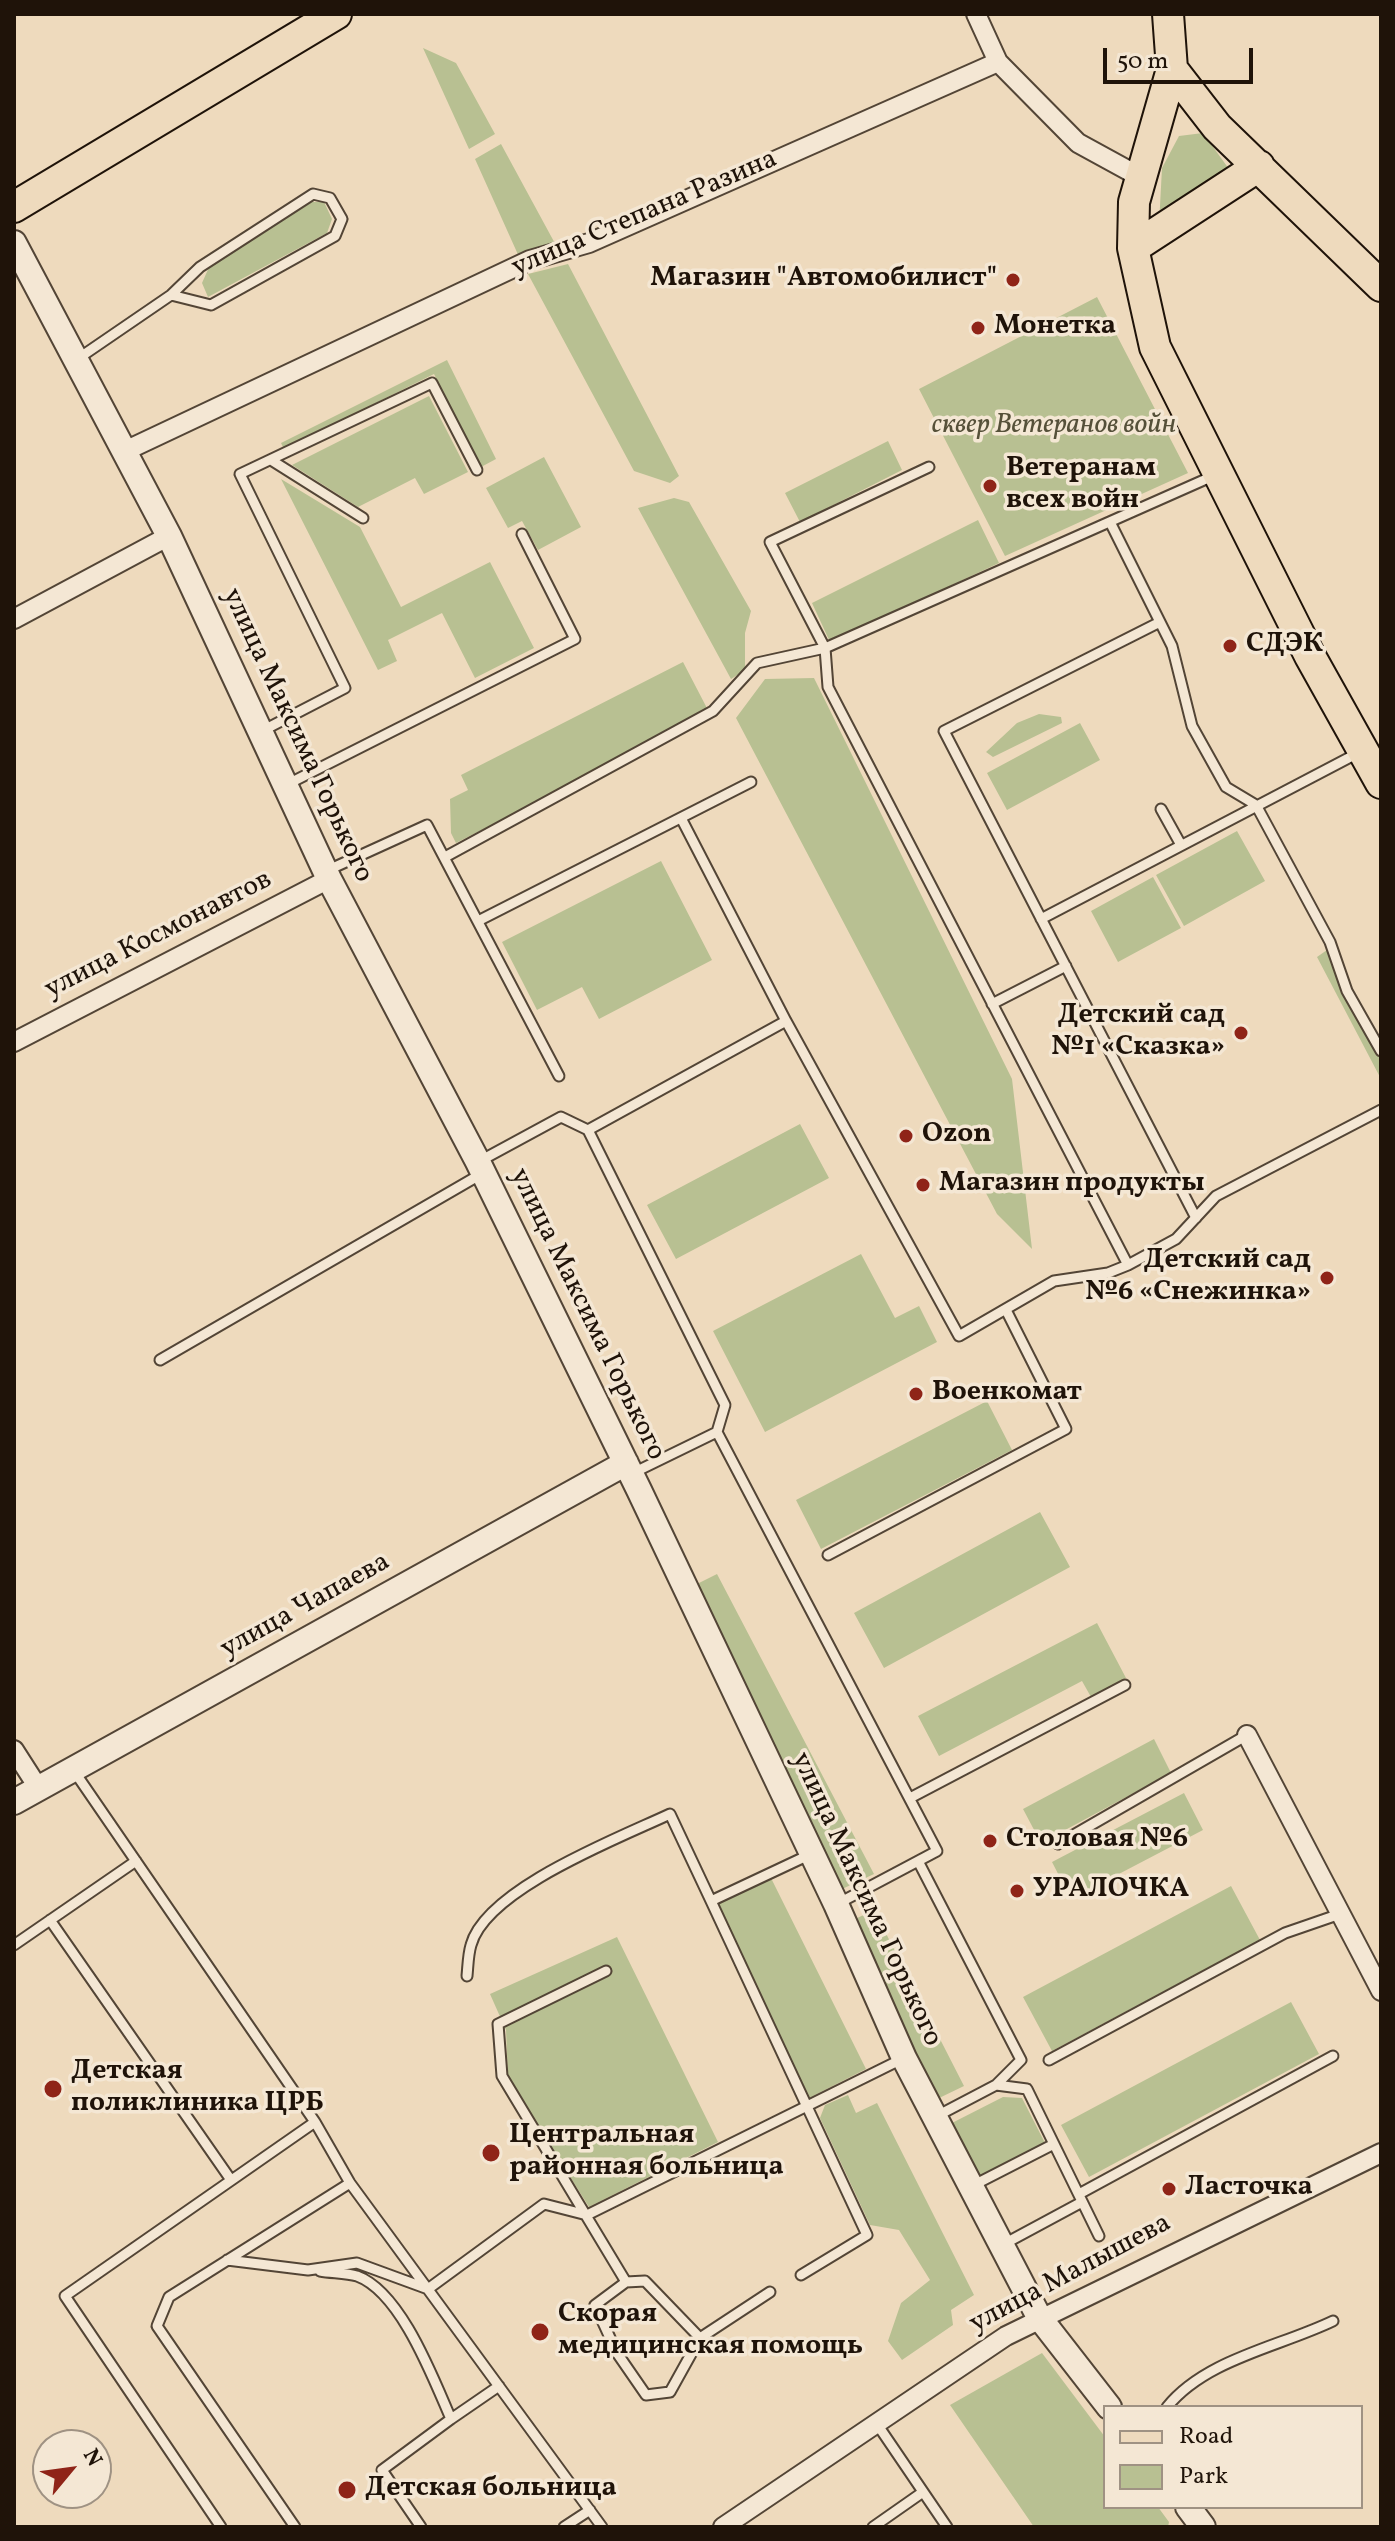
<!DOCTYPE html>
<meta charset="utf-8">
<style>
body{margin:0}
#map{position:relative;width:1395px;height:2541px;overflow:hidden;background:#eedabd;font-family:Vollkorn,serif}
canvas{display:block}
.frame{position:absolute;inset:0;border:16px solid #1f1309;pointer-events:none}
.legend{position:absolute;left:1103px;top:2405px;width:260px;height:104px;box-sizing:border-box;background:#f4e7d4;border:2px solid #9f9283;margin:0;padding:10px 14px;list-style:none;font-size:24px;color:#1f1309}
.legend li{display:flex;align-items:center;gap:16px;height:40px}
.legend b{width:40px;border:2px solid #9f9283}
.north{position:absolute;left:32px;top:2429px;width:80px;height:80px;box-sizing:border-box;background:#f4e7d4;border:2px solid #9f9283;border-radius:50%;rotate:61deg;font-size:22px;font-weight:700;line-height:32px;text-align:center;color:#1f1309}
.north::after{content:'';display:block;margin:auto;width:28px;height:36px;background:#8f2418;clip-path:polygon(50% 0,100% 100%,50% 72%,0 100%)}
.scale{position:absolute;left:1103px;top:48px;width:150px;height:36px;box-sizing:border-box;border:4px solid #1f1309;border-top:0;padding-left:10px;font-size:24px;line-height:28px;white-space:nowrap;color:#1f1309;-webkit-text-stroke:6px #f4e7d4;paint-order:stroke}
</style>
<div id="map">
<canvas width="1395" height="2541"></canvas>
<div class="frame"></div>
<ul class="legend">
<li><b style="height:10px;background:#eedabd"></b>Road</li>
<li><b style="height:22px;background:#b8c092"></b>Park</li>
</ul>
<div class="north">N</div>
<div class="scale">50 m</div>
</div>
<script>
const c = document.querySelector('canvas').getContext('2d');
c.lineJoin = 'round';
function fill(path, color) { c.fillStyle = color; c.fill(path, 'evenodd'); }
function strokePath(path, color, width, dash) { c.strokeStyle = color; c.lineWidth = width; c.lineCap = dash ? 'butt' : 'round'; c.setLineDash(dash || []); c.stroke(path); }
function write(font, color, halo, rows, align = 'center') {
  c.font = font + ' Vollkorn,serif'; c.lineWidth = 7; c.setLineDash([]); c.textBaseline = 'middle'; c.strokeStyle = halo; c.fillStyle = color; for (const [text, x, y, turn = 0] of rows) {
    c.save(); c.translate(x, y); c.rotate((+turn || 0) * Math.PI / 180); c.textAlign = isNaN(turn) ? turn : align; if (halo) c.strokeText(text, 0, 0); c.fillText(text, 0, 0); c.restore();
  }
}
fill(new Path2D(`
 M 423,48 L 456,63 L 495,134 L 469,149 Z
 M 1203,133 L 1234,176 L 1159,225 L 1162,168 L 1179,136 Z
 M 501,144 L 558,249 L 520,259 L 475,159 Z
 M 312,202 L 324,202 L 332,219 L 327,233 L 208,297 L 202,283 L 210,265 Z
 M 568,264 L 679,476 L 670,483 L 634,471 L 528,274 Z
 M 1097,297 L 1188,473 L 1005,556 L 919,389 Z
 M 447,360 L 496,459 L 481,467 L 434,374 L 284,449 L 281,443 Z
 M 429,396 L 468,472 L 424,494 L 415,478 L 358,507 L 292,465 Z
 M 888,441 L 902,470 L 800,522 L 785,493 Z
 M 544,457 L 581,527 L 538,550 L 522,521 L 508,528 L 486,488 Z
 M 281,479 L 360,527 L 401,607 L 490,562 L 534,648 L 475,678 L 442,613 L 388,640 L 397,661 L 378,670 Z
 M 674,498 L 689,502 L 751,611 L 745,633 L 745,670 L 731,679 L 638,508 Z
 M 978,520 L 999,563 L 830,642 L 812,603 Z
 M 683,662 L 710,714 L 456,843 L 451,833 L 450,799 L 468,790 L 461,775 Z
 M 814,678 L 1012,1079 L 1032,1249 L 997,1214 L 736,718 L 765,679 Z
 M 1039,714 L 1061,717 L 1062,723 L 993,757 L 986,752 L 1017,723 Z
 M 1080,723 L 1100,760 L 1007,810 L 987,773 Z
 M 1237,831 L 1265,881 L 1184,926 L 1156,875 Z
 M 661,861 L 712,960 L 599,1019 L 582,987 L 537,1010 L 502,942 Z
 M 1153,877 L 1181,928 L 1118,962 L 1091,911 Z
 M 1327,950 L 1331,952 L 1344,992 L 1381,1056 L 1381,1079 L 1317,957 Z
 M 800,1124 L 829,1178 L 676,1259 L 647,1205 Z
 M 861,1254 L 895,1318 L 919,1306 L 937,1342 L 765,1432 L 713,1331 Z
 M 987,1401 L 1012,1450 L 821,1549 L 796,1500 Z
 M 1040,1512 L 1070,1567 L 884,1668 L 854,1613 Z
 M 717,1574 L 874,1874 L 840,1890 L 697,1584 Z
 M 1097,1623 L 1126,1678 L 1091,1697 L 1082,1681 L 939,1756 L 918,1716 Z
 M 1154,1739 L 1171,1773 L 1041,1843 L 1023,1809 Z
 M 1184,1793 L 1203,1830 L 1071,1899 L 1052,1862 Z
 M 771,1878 L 866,2069 L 809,2098 L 718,1904 Z
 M 1231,1886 L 1260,1940 L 1052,2051 L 1023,1997 Z
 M 874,1910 L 964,2086 L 935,2100 L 853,1920 Z
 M 617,1937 L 718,2142 L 589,2207 L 508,2078 L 506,2030 L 490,1994 Z
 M 1291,2002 L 1319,2054 L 1089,2177 L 1061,2125 Z
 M 848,2095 L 856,2113 L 877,2103 L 974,2295 L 951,2310 L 953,2325 L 902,2360 L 888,2341 L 901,2303 L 930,2280 L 899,2230 L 870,2225 L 820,2118 L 825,2105 Z
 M 1003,2097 L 1022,2098 L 1045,2143 L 977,2177 L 950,2124 Z
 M 1042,2353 L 1105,2437 L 1105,2507 L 1158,2507 L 1169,2522 L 1168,2527 L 1034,2527 L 950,2405 Z`), '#b8c092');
const service = new Path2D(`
 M 76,360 L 171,295 L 200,267 L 313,194 L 330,198 L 342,219 L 335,236 L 211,305 L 171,295
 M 271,460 L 363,518
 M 929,467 L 770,542 L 825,648 L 828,687 L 1128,1265
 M 1110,522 L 1160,622
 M 260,732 L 345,688 L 240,474 L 432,383 L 477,470
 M 286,785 L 575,639 L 522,534
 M 1161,809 L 1181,845
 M 681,818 L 786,1021 L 959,1336 L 1054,1281 L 1108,1273 L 1128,1265 L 1176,1239 L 1216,1196 L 1381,1110
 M 445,857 L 713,711 L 757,663 L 825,648 L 1213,476
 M 326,871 L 427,825 L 559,1076
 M 1041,919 L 1360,752
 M 480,920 L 751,782
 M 992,1004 L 1066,966
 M 588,1130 L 725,1405 L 717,1432 L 633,1473
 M 478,1162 L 561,1117 L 588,1130 L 786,1021
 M 1196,1218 L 944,731 L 1160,622 L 1172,646 L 1192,726 L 1226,787 L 1256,805 L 1330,942 L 1347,991 L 1381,1051
 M 160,1360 L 483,1173
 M 717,1432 L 937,1851 L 839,1903
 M 828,1555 L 1066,1429 L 1006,1310
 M 74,1771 L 315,2122 L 65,2296 L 221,2527
 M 910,1798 L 1125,1685
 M 1058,1844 L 1247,1735
 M 918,1861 L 1021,2060 L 996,2085 L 935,2117
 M 711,1901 L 867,2235 L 801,2275
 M 50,1920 L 231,2180
 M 14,1945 L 136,1861
 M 606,1971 L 498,2024 L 502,2076 L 626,2282 L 595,2305 L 617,2353 L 646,2395 L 670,2392 L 700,2338 L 770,2292
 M 467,1976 C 468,1966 468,1955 471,1945 C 486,1889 619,1838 670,1814 L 711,1901 L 811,1854
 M 1049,2060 L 1285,1933 L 1340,1914
 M 996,2085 L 1027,2089 L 1099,2236
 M 315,2122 L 350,2183 L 602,2527
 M 972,2186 L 1054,2144
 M 1079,2194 L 1333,2056
 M 1004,2244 L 1082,2202
 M 227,2260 L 308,2270 L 357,2263 L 428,2289 L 544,2204 L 587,2215 L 904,2058
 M 320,2271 C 331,2273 346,2273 357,2276 C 401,2292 433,2378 451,2419 L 499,2386
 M 626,2282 L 645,2281 L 700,2338
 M 1167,2407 C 1206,2359 1279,2347 1333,2321
 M 877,2424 L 947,2527
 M 295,2527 L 157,2326 L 169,2297 L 350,2183
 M 421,2527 L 382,2470 L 451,2419
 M 564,2527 L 590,2510
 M 873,2527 L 923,2492`);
const minor = new Path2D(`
 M 976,14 L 998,62
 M 125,451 L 530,260 L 589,243 L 998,62 L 1078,143 L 1142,178
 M 14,619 L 169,536
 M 14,1042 L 329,879
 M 1247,1735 L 1381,1991
 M 14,1750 L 39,1789
 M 723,2527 L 1006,2336 L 1381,2153`);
const tertiary = new Path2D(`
 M 14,243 L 169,536 L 329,879 L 478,1162 L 639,1490 L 836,1904 L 904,2058 L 1039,2317 L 1109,2407
 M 14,1802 L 626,1463
 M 1188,2507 L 1203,2527`);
const primary = new Path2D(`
 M 1168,14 L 1172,69 L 1134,202 L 1133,248 L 1155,347 L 1310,656 L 1381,783
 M 1172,69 L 1217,127 L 1381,286
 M 14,207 L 336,14
 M 1133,248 L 1259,166`);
strokePath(service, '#534536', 13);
strokePath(minor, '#534536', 22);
strokePath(tertiary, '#534536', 28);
strokePath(primary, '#1f1309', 34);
strokePath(service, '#f4e7d4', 9);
strokePath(minor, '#f4e7d4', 18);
strokePath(tertiary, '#f4e7d4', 24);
strokePath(primary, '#eedabd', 30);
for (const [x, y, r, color] of [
 [1013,280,8,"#8f2418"],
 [978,328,8,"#8f2418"],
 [990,486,8,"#8f2418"],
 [1230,646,8,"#8f2418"],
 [1241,1033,8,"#8f2418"],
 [906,1136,8,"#8f2418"],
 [923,1185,8,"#8f2418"],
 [1327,1278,8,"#8f2418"],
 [916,1394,8,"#8f2418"],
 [990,1841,8,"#8f2418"],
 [1017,1891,8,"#8f2418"],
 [53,2089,10,"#8f2418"],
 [491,2153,10,"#8f2418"],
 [1169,2189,8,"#8f2418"],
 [540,2332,10,"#8f2418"],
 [347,2490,10,"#8f2418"]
]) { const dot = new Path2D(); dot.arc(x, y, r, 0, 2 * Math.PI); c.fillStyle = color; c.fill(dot); strokePath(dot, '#f4e7d4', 3); }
write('28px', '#1f1309', '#f4e7d4', [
 ["улица Степана Разина",645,215,-23],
 ["улица Максима Горького",296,736,65],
 ["улица Космонавтов",159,936,-27],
 ["улица Максима Горького",586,1315,64],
 ["улица Чапаева",306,1607,-29],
 ["улица Максима Горького",865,1900,65],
 ["улица Малышева",1071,2275,-28]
]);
write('bold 28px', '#1f1309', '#f4e7d4', [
 ["Магазин \"Автомобилист\"",997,280,"right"],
 ["Монетка",994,328],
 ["Ветеранам",1006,470],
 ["всех войн",1006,502],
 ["СДЭК",1246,646],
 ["Детский сад",1225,1017,"right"],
 ["№1 «Сказка»",1225,1049,"right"],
 ["Ozon",922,1136],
 ["Магазин продукты",939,1185],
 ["Детский сад",1311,1262,"right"],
 ["№6 «Снежинка»",1311,1294,"right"],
 ["Военкомат",932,1394],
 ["Столовая №6",1006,1841],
 ["УРАЛОЧКА",1033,1891],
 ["Детская",71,2073],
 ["поликлиника ЦРБ",71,2105],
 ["Центральная",509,2137],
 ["районная больница",509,2169],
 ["Ласточка",1185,2189],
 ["Скорая",558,2316],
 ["медицинская помощь",558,2348],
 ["Детская больница",365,2490]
], 'left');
write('italic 28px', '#555039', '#f4e7d4', [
 ["сквер Ветеранов войн",1054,427]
]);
</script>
